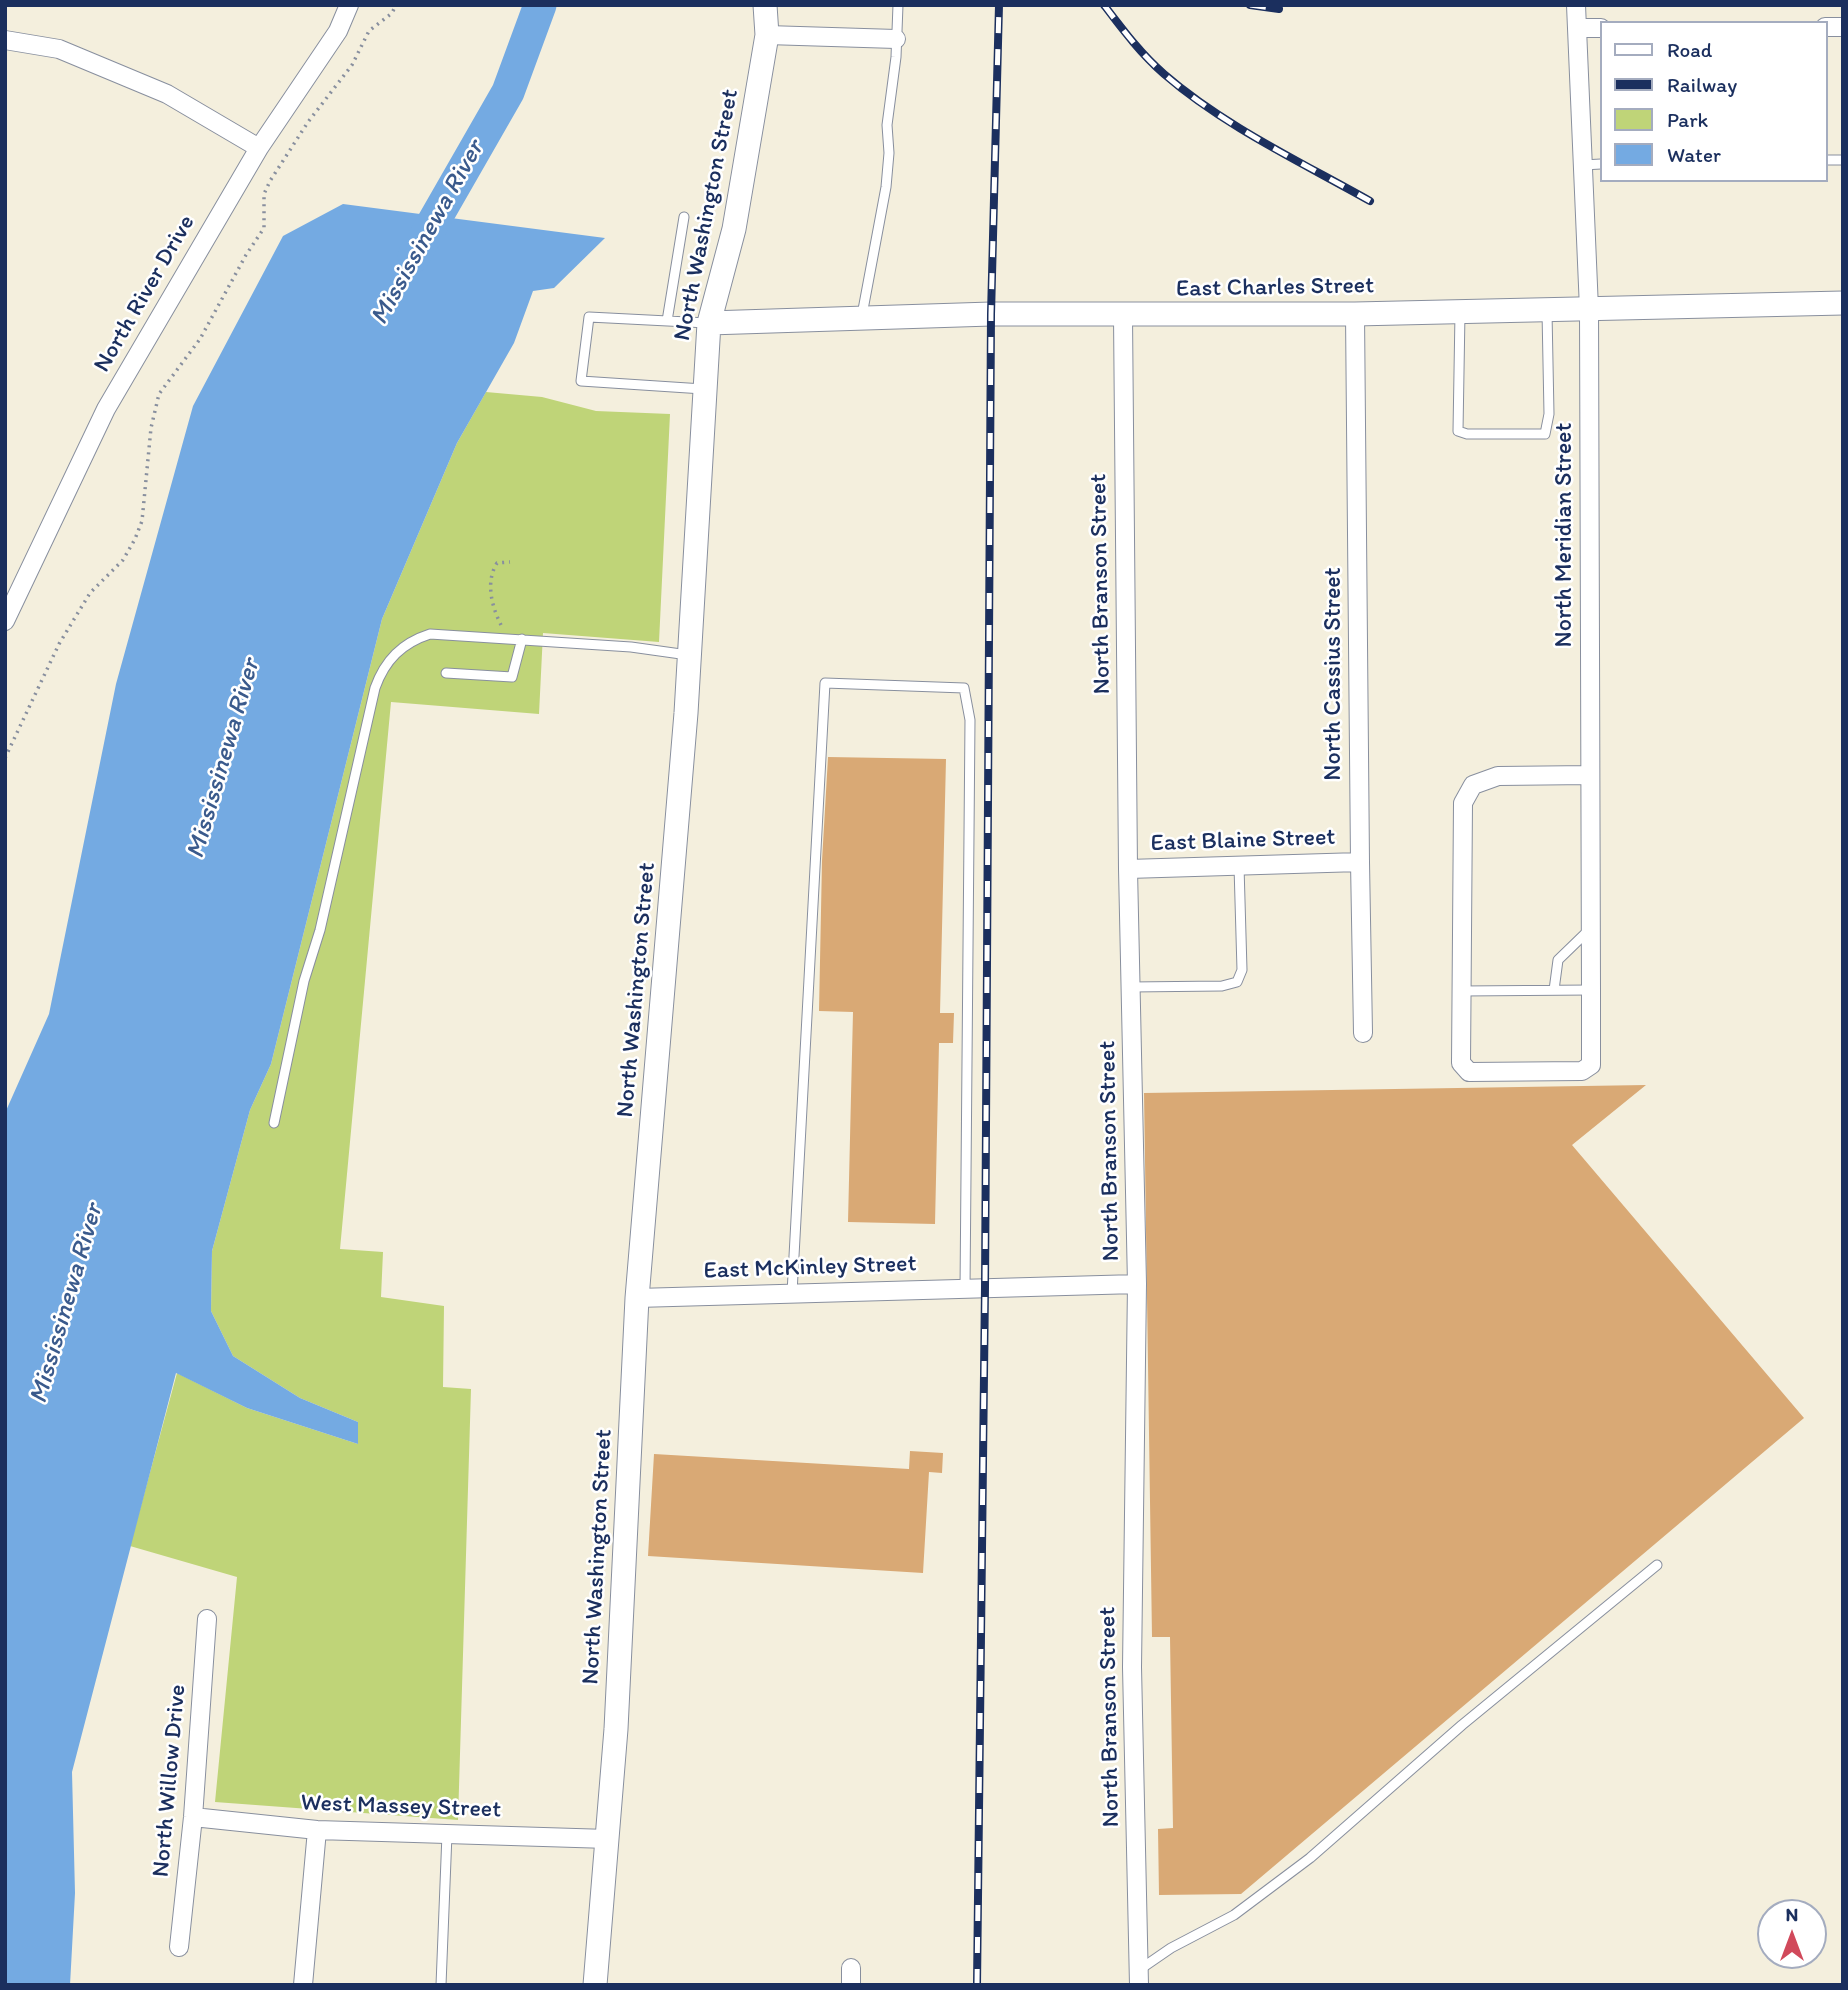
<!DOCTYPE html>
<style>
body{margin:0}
#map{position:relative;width:1848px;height:1990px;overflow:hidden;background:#f4efdd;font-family:Itim,sans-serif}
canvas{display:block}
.frame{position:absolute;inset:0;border:7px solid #1b2f5e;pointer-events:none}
.legend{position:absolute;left:1600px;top:21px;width:228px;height:161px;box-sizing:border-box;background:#fff;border:2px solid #a4acbf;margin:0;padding:9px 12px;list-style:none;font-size:21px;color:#1b2f5e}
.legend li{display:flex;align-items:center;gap:14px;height:35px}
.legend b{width:35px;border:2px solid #a4acbf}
.north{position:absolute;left:1757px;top:1899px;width:70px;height:70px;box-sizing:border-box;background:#fff;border:2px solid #a4acbf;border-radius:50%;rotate:0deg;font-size:19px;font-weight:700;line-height:28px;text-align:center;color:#1b2f5e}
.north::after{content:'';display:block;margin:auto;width:24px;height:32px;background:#d1495b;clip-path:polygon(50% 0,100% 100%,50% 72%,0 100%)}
</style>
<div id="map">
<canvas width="1848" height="1990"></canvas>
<div class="frame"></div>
<ul class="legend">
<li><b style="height:9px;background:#fff"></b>Road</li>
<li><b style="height:9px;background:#1b2f5e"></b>Railway</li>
<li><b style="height:19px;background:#bfd478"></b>Park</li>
<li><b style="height:19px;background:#74aae2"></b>Water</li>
</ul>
<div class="north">N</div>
</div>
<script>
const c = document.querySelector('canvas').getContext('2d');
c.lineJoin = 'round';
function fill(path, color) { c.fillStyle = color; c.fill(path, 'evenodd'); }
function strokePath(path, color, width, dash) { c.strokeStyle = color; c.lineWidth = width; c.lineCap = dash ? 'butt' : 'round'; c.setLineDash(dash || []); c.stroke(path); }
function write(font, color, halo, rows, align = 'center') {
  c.font = font + ' Itim,sans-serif'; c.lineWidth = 5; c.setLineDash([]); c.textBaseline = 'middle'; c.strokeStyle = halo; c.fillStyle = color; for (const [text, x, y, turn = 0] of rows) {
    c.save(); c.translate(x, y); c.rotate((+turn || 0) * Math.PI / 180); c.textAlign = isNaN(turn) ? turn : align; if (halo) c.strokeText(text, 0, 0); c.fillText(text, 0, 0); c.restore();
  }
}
fill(new Path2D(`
 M 486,392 L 542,397 L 596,411 L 670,414 L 659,642 L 543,633 L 539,714 L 391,702 L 340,1249 L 383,1252 L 381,1297 L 444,1306 L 443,1387 L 471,1389 L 458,1820 L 215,1802 L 237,1577 L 130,1546 L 177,1373 L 247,1408 L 358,1444 L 358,1422 L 300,1398 L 233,1356 L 211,1311 L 212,1251 L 250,1110 L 271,1064 L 382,619 L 457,443 Z`), '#bfd478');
fill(new Path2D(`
 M 343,204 L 605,238 L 554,288 L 533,291 L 514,343 L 457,443 L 382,619 L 271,1064 L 250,1110 L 212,1251 L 211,1311 L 233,1356 L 300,1398 L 358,1422 L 358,1444 L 247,1408 L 176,1373 L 72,1772 L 75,1893 L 70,1985 L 5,1985 L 5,1113 L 49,1014 L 116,684 L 193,406 L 283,236 Z`), '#74aae2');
strokePath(new Path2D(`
 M 414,256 L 508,92 L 540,5`), '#74aae2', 33);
fill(new Path2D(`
 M 828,757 L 946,759 L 940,1013 L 954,1013 L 953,1043 L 939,1043 L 935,1224 L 848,1222 L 853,1012 L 819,1011 L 822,861 Z
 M 1646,1085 L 1572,1145 L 1804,1418 L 1241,1894 L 1159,1895 L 1158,1829 L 1173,1828 L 1170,1637 L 1152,1637 L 1144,1093 Z
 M 910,1451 L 943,1453 L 942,1473 L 929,1472 L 923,1573 L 648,1556 L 654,1454 L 909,1469 Z`), '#d9a975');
const service = new Path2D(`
 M 1825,160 L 1843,160
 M 1583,165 L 1601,164
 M 1460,313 L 1458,431 L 1467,434 L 1545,434 L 1549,414 L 1547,312
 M 862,315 L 886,187 L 889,153 L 887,125 L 896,57 L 898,5
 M 667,321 L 684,217
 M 703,389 L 581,381 L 589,317 L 707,323
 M 446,673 L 512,677 L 522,639
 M 1131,987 L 1222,986 L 1237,982 L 1242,970 L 1239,866
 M 1554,990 L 1558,960 L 1589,930
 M 1462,991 L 1591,990
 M 274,1123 L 304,981 L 320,930 L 375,688 C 385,660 402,643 430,634 L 631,647 L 688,655
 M 792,1293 L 825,683 L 964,688 L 970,720 L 965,1288
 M 1139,1970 L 1171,1948 L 1234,1915 L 1310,1858 L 1462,1725 L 1657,1565
 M 441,1985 L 447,1834`);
const minor = new Path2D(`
 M 1576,5 L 1589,309 L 1591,990 L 1591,1065 L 1582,1071 L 1469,1072 L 1461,1063 L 1463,803 L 1473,785 L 1498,776 L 1590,775
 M 1825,27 L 1843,27
 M 1577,28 L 1601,28
 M 767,35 L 896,39
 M 5,40 L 59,49 L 167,94 L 259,148
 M 1355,314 L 1360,862 L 1363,1033
 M 1123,316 L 1128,869 L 1137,1284 L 1132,1667 L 1139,1985
 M 5,621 L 106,409 L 259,148 L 338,31 L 349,5
 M 1128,869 L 1360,862
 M 637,1298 L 1137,1284
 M 193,1817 L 317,1830 L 608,1839
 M 179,1947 L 193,1817 L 207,1619
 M 303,1985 L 317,1830
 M 851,1985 L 851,1968`);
const tertiary = new Path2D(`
 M 709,323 L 991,314 L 1355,314 L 1843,303
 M 595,1985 L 616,1729 L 637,1298 L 686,713 L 709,323 L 734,229 L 767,35 L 765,5`);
strokePath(service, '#888f9e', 11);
strokePath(minor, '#888f9e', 20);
strokePath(tertiary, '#888f9e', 25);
strokePath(new Path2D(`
 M 501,625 C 492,607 485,582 497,563 L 510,562
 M 5,758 L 59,644 L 90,593 L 123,560 L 135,539 L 142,521 L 151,428 L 159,394 L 200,339 L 246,255 L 264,228 L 264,194 L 270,181 L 308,122 L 352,65 L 369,31 L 392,13 L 396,5`), '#888f9e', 3.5, [2, 5]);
strokePath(service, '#fff', 9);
strokePath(minor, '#fff', 18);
strokePath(tertiary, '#fff', 23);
const rail = new Path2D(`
 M 1104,5 C 1123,30 1141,54 1164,74 C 1224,126 1301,162 1370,201
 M 1250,5 L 1279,9
 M 977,1985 L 985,1287 L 991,314 L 999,5`);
strokePath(rail, '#1b2f5e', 8);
strokePath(rail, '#fff', 5, [16]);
write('24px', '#1b2f5e', '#fff', [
 ["North Washington Street",707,215,-79],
 ["East Charles Street",1275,288,-1],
 ["North River Drive",145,294,-60],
 ["North Meridian Street",1565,535,-90],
 ["North Branson Street",1101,584,-91],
 ["North Cassius Street",1334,674,-90],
 ["East Blaine Street",1243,841,-2],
 ["North Washington Street",637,990,-85],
 ["North Branson Street",1110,1151,-91],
 ["East McKinley Street",810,1268,-2],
 ["North Washington Street",598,1557,-87],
 ["North Branson Street",1110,1717,-91],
 ["North Willow Drive",170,1781,-85],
 ["West Massey Street",401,1807,2]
]);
write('italic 26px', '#3a5a8c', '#fff', [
 ["Mississinewa River",428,233,-61],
 ["Mississinewa River",224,759,-74],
 ["Mississinewa River",67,1304,-74]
]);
</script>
